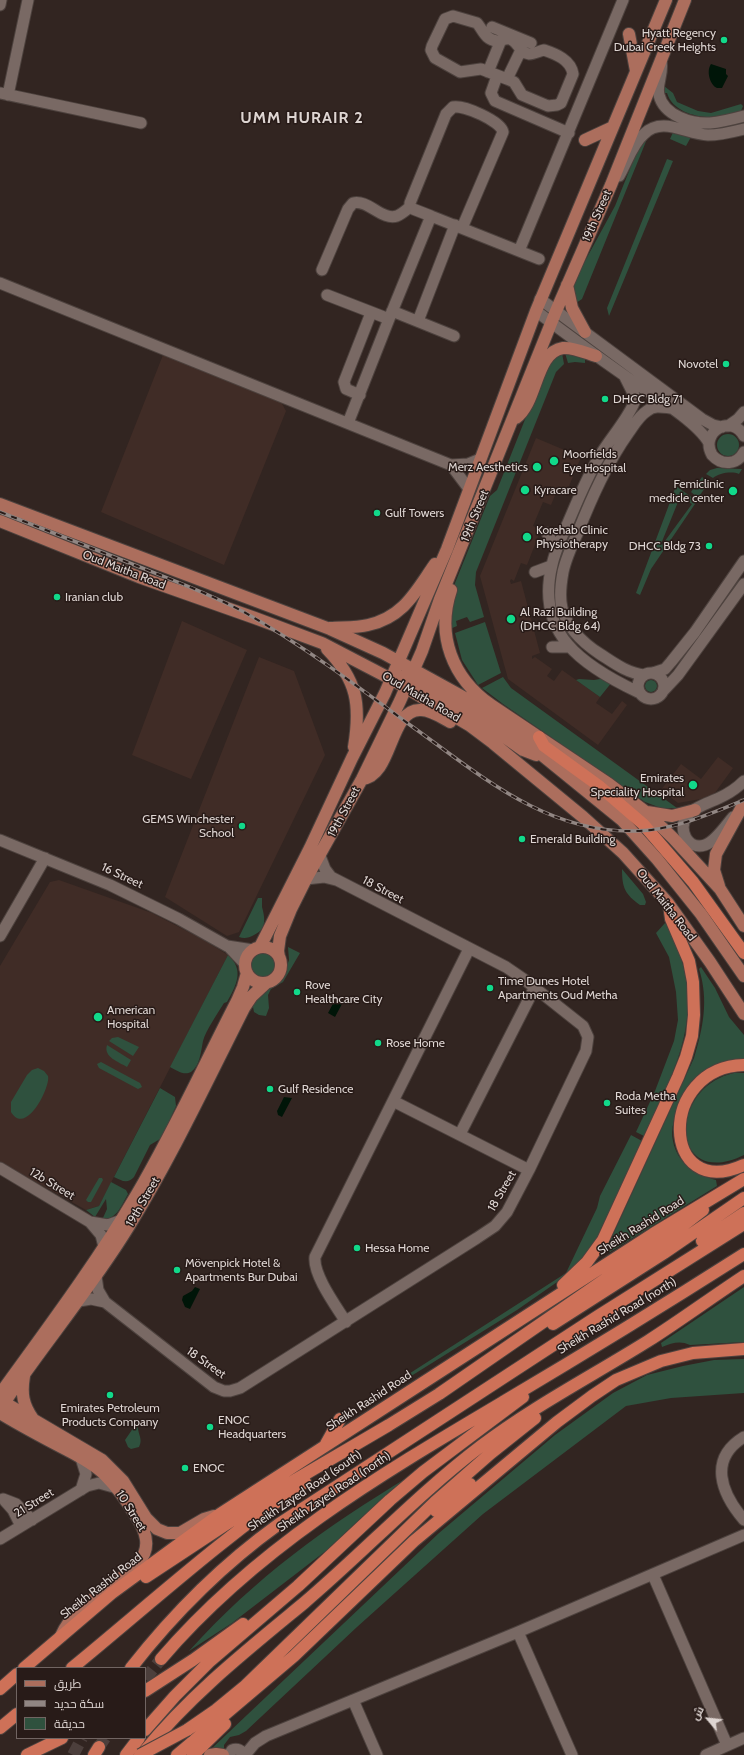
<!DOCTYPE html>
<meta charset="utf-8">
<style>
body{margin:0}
#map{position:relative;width:744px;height:1755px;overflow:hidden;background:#322521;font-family:Cabin,Cairo,sans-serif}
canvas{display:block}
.legend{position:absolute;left:16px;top:1667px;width:130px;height:72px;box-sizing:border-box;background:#281b18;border:1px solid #716562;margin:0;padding:5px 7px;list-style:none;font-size:12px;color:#ded5d2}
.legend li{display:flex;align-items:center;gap:8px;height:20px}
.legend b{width:20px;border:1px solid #716562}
.north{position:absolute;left:688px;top:1699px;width:40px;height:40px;-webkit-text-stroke:3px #281b18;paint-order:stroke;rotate:298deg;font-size:11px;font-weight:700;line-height:16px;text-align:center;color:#ded5d2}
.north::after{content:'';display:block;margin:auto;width:14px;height:18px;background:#ded5d2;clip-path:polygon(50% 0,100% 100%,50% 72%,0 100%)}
</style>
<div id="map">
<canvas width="744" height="1755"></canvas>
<ul class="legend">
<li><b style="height:5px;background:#ac6e5d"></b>طريق</li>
<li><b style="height:5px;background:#918683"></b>سكة حديد</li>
<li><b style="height:11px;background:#2f513e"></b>حديقة</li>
</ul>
<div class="north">ش</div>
</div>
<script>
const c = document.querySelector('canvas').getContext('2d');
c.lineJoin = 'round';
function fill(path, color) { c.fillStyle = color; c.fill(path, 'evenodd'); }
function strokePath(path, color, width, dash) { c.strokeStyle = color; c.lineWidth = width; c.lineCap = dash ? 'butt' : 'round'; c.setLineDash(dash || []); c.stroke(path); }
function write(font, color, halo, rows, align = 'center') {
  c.font = font + ' Cabin,sans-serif'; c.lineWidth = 3; c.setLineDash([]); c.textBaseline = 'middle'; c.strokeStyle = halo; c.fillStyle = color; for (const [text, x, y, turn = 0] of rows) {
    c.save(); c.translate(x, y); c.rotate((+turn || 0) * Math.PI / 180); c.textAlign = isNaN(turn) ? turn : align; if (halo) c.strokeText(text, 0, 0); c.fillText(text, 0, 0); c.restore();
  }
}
fill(new Path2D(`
 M 163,355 L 281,402 L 286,411 L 224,565 L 101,512 Z
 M 536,438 L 581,457 L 567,491 L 558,488 L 551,505 L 543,502 L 533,526 L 541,529 L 527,565 L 521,563 L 514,581 L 511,579 L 510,581 L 511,584 L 521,581 L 540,653 L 532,656 L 532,659 L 535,657 L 552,669 L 547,676 L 554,681 L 562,670 L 600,697 L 596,703 L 612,714 L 622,701 L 627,705 L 598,745 L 508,679 L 480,576 Z
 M 182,621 L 247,650 L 191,779 L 132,755 Z
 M 259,657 L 294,671 L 325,755 L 239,932 L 227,936 L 165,897 Z
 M 718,757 L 733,768 L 712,797 L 678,803 L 661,790 L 681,764 L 701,779 Z
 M 59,880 L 152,913 L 202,939 L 228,955 L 99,1206 L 86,1210 L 0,1162 L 0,966 L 50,882 Z`), '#402c26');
fill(new Path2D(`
 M 664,86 L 673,93 L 677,102 L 698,111 L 711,113 L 741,104 L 743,106 L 741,111 C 731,113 720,117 710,117 C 693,117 672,110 667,93 L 664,93 Z
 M 674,130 L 691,137 L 686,146 L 670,139 Z
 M 649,134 L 582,299 L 573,305 L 573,283 L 615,206 L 638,149 Z
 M 667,159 L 673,161 L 609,316 L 607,308 Z
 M 562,353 L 564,364 L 556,372 L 476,572 L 475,585 L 484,617 L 470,622 L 467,617 L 456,621 L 457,626 L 450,629 L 452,594 L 455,583 L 490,496 L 497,490 L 547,364 Z
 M 565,353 L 585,356 L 585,363 L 575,362 L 568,363 Z
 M717 445a11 11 0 1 1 22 0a11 11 0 1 1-22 0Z
 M 717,468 L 742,469 L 739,474 C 732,471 719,473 713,478 L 706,474 L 710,470 Z
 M 702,477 L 709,482 L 698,498 L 691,492 Z
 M 676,486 L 697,501 L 651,569 L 640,595 L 636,593 ZM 680,497 L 692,504 L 662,545 L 661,544 Z
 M 485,622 L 501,673 L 478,685 L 462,660 L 455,633 Z
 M 503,677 L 511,688 L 677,808 L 661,808 L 645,802 L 503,704 L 482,688 Z
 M 606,678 L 612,682 L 600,697 L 576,680 L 579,679 L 594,680 Z
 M645 686a6 6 0 1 1 12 0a6 6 0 1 1-12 0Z
 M 622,869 L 643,894 L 646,902 L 645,905 L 640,905 C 625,894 622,888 622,869 Z
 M 258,898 L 262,898 C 262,901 262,904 262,907 C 265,918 267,929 254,935 C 249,938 244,939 239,937 Z
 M 665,923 C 673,932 678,946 681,958 C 702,1025 671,1078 644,1136 L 636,1132 L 655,1091 L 674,1041 L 678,1020 L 676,992 L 669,957 L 656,933 Z
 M 288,947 L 300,953 L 283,982 L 271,989 L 268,995 L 269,1008 L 266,1016 L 259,1015 L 254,1012 L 252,1002 L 271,984 L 283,977 L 289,960 Z
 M250 965a13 13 0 1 1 26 0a13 13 0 1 1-26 0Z
 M 228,955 C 245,970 236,986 227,1002 L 224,1003 C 218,1013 206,1030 203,1041 C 201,1051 200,1066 191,1072 C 184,1076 176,1070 170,1067 Z
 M 701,967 L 715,988 L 729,1017 L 744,1035 L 744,1059 C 732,1060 720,1062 709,1068 C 689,1080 668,1118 673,1141 C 677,1163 696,1175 716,1180 L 717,1186 L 610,1252 L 606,1250 L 694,1058 C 703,1028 709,1000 699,969 Z
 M 118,1037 L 139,1047 L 133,1056 L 109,1041 L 112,1038 Z
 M 107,1045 L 131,1060 L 127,1067 C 119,1062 103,1057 107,1045 Z
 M 101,1062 L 140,1083 L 142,1087 L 138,1089 L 99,1068 L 97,1064 Z
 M 38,1068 L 44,1071 L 48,1076 C 51,1086 26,1137 11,1112 L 11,1102 L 27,1075 L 32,1070 Z
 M 734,1073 L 744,1073 L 744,1155 C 671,1191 666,1088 734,1073 Z
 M 160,1088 L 175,1097 L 176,1106 L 163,1135 L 160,1139 L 150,1145 L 134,1177 C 127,1185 121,1180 114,1177 Z
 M 631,1135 L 642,1141 L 594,1244 L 582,1260 L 560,1280 L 517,1310 L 416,1373 L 398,1384 L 390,1386 L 566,1273 L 597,1208 L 600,1196 Z
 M 99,1178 L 102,1178 L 103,1180 L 91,1202 L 88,1202 L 86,1200 Z
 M 111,1182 L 126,1190 L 128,1194 C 121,1206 117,1219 102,1220 L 107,1209 L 106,1199 L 95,1217 L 86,1210 L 99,1206 Z
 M 744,1287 L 744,1342 L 690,1345 C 680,1340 672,1343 662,1347 L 661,1343 Z
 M 744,1359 L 744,1393 L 671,1398 L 626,1406 L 483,1514 L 357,1627 L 246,1731 L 239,1735 L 230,1737 L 224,1745 L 224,1751 L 209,1751 L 439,1533 L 555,1435 L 613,1393 L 647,1375 L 683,1366 L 714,1360 Z
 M 138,1421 C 136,1433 144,1438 139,1447 L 131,1449 L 128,1447 L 125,1440 Z
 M 410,1476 L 361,1518 L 327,1550 L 232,1623 L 189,1651 C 256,1577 325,1527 410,1476 Z`), '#2f513e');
fill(new Path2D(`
 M 711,64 L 726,69 L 726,74 L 728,76 L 722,88 L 717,88 C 710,85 706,71 711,64 Z
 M 336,998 L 343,1002 L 335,1017 L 328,1013 Z
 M 284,1097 L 292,1098 L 282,1117 L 278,1115 L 277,1111 Z
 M 195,1287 L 200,1289 L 190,1309 L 185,1307 L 182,1300 L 183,1296 L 192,1291 Z`), '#001508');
strokePath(new Path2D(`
 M 145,1679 L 161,1659
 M 99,1747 L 105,1738
 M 73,1755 L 82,1738`), '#4c3f3c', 12, [12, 6]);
const minor = new Path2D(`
 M 0,5 L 1,0
 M 453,16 L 477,23 C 483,30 485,40 497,41 C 501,41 505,38 510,39 C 519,42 519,53 529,54 C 534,54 539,51 544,50 C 556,54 571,60 573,74 L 561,103 L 557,105 L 548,106 L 522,95 L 514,82 L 507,79 L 481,69 L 460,72 L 435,58 L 431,50 L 432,46 L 443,23 L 445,19 Z
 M 492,27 L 531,43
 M 661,61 C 664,73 656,84 659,95 C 664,116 692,124 710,123 C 722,122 733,119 744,116
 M 488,72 L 501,40
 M 497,76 L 491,93 L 495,101 L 569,133
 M 507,79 L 521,50
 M 0,93 L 141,123
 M 8,95 L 28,0
 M 619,176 C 627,163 632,144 644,134 C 662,116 686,134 708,135 C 720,135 732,132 744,129
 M 431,216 L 413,209 L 410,207 L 410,203 L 446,114 L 453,107 C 464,105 501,121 503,132 L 462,228
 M 519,251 L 623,0
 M 322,270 L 348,209 L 353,203 C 368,199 382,221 397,216 C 402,214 406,210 410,207
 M 0,283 L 451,465 L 468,464 L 480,459
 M 327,295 L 389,319
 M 540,299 L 702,419 L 713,425 L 722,427
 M 392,311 L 454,336
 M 536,311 C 565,333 595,355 625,376 C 647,392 696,420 709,443
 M 418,321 L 455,225
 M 625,377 L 634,395 L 634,403 C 627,420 609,440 599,457 C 586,479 577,502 567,525 C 561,538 555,551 552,565 C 535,634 583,666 638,692
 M 360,395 L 346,389 L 344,382 L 371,313
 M 348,423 L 389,319 L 431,216 L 539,259
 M 728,426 L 738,419 L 744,412
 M 744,436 C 732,413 699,432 712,455 C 722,466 737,465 744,452
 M 451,465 L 469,489
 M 547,533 L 556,549
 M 535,572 L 551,566
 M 552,647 L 569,647
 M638 686a13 13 0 1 1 26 0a13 13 0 1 1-26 0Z
 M 653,673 L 665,669 L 671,662 L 695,632 L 744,561
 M 644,675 C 627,673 614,663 600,654 C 583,643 567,628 562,608 C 559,596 561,583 563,572 C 566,558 572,545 578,532 C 592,497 607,463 629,432 C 634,425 639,416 647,411 C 654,405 662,407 670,408
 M 663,691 L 678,675 L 744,584
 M 733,817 C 726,825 716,841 705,845 C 688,851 677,829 687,816 C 694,807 709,803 719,798 C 728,794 737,788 744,781
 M 0,840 L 110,885 L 179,919 L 227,946 L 253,950
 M 306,879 L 324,877 L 336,880
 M 0,936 L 45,858
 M 228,946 L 245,964
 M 393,1101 L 529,1170
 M 460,1134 L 535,987
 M 0,1168 L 90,1222 L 101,1235 L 104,1247
 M 90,1222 L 108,1225 L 119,1221
 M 96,1276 L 98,1290 L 105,1302
 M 79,1301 L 91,1299 L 105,1302 L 214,1387 L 224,1391 L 230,1391 L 240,1388 L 477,1238 L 495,1226 L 507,1212 L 529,1170 L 586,1051 L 588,1037 L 583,1026 L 525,980 L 506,967 L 331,877 L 325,869 L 320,856
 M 346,1322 C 336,1306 313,1275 315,1257 L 469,949
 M 744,1437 C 708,1459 721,1493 744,1520
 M 81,1490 L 86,1474 L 81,1458
 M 3,1499 L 16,1504 L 32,1520
 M 5,1501 L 13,1510 L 21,1526
 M 0,1539 L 87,1486 L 99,1483 L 117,1488
 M 653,1575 L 727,1745
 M 518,1632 L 572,1755
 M 353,1700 L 377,1755
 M 229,1755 L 232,1750 C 237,1748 242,1750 243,1755
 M 245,1755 L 255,1743 L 266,1736 L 518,1632 L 744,1535
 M 706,1755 L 744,1738`);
const major = new Path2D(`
 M 629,34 L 636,71
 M 585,140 L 613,127
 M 567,285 L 572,308 L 585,332
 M 516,418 C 538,402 535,352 563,348 C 573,347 586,353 596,356
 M 0,504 L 330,629 L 383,653 L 474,703 L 515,733 L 622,820 L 657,859 L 701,914 L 744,976
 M 0,521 L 139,577 L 255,618 L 322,643 L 391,679 L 469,725 L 493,743 L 583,817 L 623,853 L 668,903 L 710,962 L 744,1014
 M 451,590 C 436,635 452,678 491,705 L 609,784 L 646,812 L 673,838 L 720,889 L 744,926
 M 330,628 C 343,627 356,628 368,625 C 404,617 416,591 435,564
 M 327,649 C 357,680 361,704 354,747
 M 403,676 L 423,684 L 465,709 L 523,750 L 536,755
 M 362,779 C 393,776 389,708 421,710 C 431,710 441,717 450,722
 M 647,812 L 672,816 L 695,810
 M 719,886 L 714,870 L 716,854 L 743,805
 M245 965a18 18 0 1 1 36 0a18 18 0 1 1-36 0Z
 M 260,947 L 310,848 L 352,758 L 385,693 L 447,549 L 536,311 L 666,0
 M 279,957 L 278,951 L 280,936 L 291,909 L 306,879 L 362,779 L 400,701 L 422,651 L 440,599 L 556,311 L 611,185 L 685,0
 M 24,1376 C 21,1394 23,1405 33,1419
 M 0,1394 C 47,1329 96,1264 137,1194 C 174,1131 204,1065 237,1001 L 243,987 L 247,973
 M 0,1400 L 102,1460 L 123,1481 L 146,1518 L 157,1529 L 167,1533 L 180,1533 L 204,1519 L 214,1516
 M 0,1409 C 41,1347 90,1290 129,1226 C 172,1156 207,1081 244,1008 L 252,996 L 266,983
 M 0,1413 C 21,1426 44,1438 67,1450 C 80,1457 94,1464 105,1475 C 117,1487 127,1501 136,1516 C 146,1531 152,1548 138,1563 C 114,1589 76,1602 61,1636
 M 210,1755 L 216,1754 L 223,1755`);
const highway = new Path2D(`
 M 539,737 L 544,746 L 599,786 L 643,824 L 693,882 L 744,953
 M 744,1065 C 657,1067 660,1203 744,1165
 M 702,1241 L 744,1213
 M 563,1285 L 587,1262 L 603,1240 L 678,1077 L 686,1057 L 692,1036 L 694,1015 L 693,982 L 689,961 L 671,919 L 669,905
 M 553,1324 L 664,1253 L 744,1198
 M 326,1444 L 340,1419
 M 436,1511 L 470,1484
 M 146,1577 L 278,1490 L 389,1425 L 439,1394 L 681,1227 L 703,1210
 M 161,1659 C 256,1548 378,1476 503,1402 C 584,1354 664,1305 744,1254
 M 24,1668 L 112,1593 L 220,1514 L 653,1234 L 744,1179
 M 72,1668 C 149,1605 222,1538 305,1482
 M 131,1668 C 174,1613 222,1565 279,1524 L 598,1316 L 744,1224
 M 0,1689 L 17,1674
 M 145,1691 L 193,1660 L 243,1624
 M 0,1728 L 17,1714
 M 145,1730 L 175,1696 L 209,1662 L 298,1586 L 390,1500 L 423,1472 L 523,1397
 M 187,1730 L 216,1710 L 244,1687 L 435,1502 L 491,1453 L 535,1418
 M 143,1753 C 190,1695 247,1650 304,1603 C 364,1552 418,1494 481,1446 C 534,1406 592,1376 648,1341 C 681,1320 712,1297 744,1276
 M 27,1755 L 62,1738
 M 94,1755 L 99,1747
 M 126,1755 L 139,1738
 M 177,1755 L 294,1656 L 414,1541 L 557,1422 L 592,1396 L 616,1380 L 661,1361 L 693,1353 L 744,1349
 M 193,1755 L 225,1724`);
strokePath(minor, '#4d423e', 13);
strokePath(major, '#4d423e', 14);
strokePath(highway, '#4d423e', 14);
strokePath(minor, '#796964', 11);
strokePath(major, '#ac6e5d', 12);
strokePath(highway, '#ce7158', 12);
const rail = new Path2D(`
 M 0,512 C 44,529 88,547 132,564 C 170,579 208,593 244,612 C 302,645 356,685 410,725 C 479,774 546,834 636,831 C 674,830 710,814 744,800`);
strokePath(rail, '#918683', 3.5);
strokePath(rail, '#281b18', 2, [6]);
const highwayBridge = new Path2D(`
 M 140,1755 L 187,1730`);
strokePath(highwayBridge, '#4d423e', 14, []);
strokePath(highwayBridge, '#ce7158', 12);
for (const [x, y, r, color] of [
 [724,40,4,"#11d98a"],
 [726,364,4,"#11d98a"],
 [605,399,4,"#11d98a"],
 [554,461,5,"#11d98a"],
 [537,467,5,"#11d98a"],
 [525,490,5,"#11d98a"],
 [733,491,5,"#11d98a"],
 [377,513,4,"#11d98a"],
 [527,537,5,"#11d98a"],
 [709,546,4,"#11d98a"],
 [57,597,4,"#11d98a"],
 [511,619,5,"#11d98a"],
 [693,785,5,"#11d98a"],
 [242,826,4,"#11d98a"],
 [522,839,4,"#11d98a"],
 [490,988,4,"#11d98a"],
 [297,992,4,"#11d98a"],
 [98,1017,5,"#11d98a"],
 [378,1043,4,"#11d98a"],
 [270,1089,4,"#11d98a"],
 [607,1103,4,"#11d98a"],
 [357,1248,4,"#11d98a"],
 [177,1270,4,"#11d98a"],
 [110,1395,4,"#11d98a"],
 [210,1427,4,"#11d98a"],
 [185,1468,4,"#11d98a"]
]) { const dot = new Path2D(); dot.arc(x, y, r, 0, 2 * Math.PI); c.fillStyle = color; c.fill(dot); strokePath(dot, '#281b18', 1.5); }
write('12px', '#ded5d2', '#281b18', [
 ["Hyatt Regency",716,33,"right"],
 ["Dubai Creek Heights",716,47,"right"],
 ["Novotel",718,364,"right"],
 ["DHCC Bldg 71",613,399],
 ["Moorfields",563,454],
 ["Eye Hospital",563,468],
 ["Merz Aesthetics",528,467,"right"],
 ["Femiclinic",724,484,"right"],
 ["medicle center",724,498,"right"],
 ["Kyracare",534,490],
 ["Gulf Towers",385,513],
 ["Korehab Clinic",536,530],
 ["Physiotherapy",536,544],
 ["DHCC Bldg 73",701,546,"right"],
 ["Iranian club",65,597],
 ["Al Razi Building",520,612],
 ["(DHCC Bldg 64)",520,626],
 ["Emirates",684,778,"right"],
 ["Speciality Hospital",684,792,"right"],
 ["GEMS Winchester",234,819,"right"],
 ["School",234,833,"right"],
 ["Emerald Building",530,839],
 ["Time Dunes Hotel",498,981],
 ["Apartments Oud Metha",498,995],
 ["Rove",305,985],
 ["Healthcare City",305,999],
 ["American",107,1010],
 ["Hospital",107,1024],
 ["Rose Home",386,1043],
 ["Gulf Residence",278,1089],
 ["Roda Metha",615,1096],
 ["Suites",615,1110],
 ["Hessa Home",365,1248],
 ["Mövenpick Hotel &",185,1263],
 ["Apartments Bur Dubai",185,1277],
 ["Emirates Petroleum",110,1408,"center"],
 ["Products Company",110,1422,"center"],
 ["ENOC",218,1420],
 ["Headquarters",218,1434],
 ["ENOC",193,1468]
], 'left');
write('12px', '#ded5d2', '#281b18', [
 ["19th Street",597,216,-66],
 ["19th Street",475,516,-68],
 ["Oud Maitha Road",124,570,21],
 ["Oud Maitha Road",421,697,30],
 ["19th Street",344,812,-62],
 ["16 Street",122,876,25],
 ["18 Street",383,890,28],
 ["Oud Maitha Road",666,905,52],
 ["12b Street",52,1184,31],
 ["18 Street",502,1191,-60],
 ["19th Street",143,1202,-60],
 ["Sheikh Rashid Road",641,1226,-32],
 ["Sheikh Rashid Road (north)",617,1316,-31],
 ["18 Street",206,1363,35],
 ["Sheikh Rashid Road",369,1401,-33],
 ["Sheikh Zayed Road (south)",305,1491,-34],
 ["Sheikh Zayed Road (north)",334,1492,-34],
 ["21 Street",34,1503,-32],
 ["10 Street",131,1511,58],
 ["Sheikh Rashid Road",101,1586,-38]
]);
c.letterSpacing = '1px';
write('bold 16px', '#ded5d2', '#281b18', [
 ["UMM HURAIR 2",302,118]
]);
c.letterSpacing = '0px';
</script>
